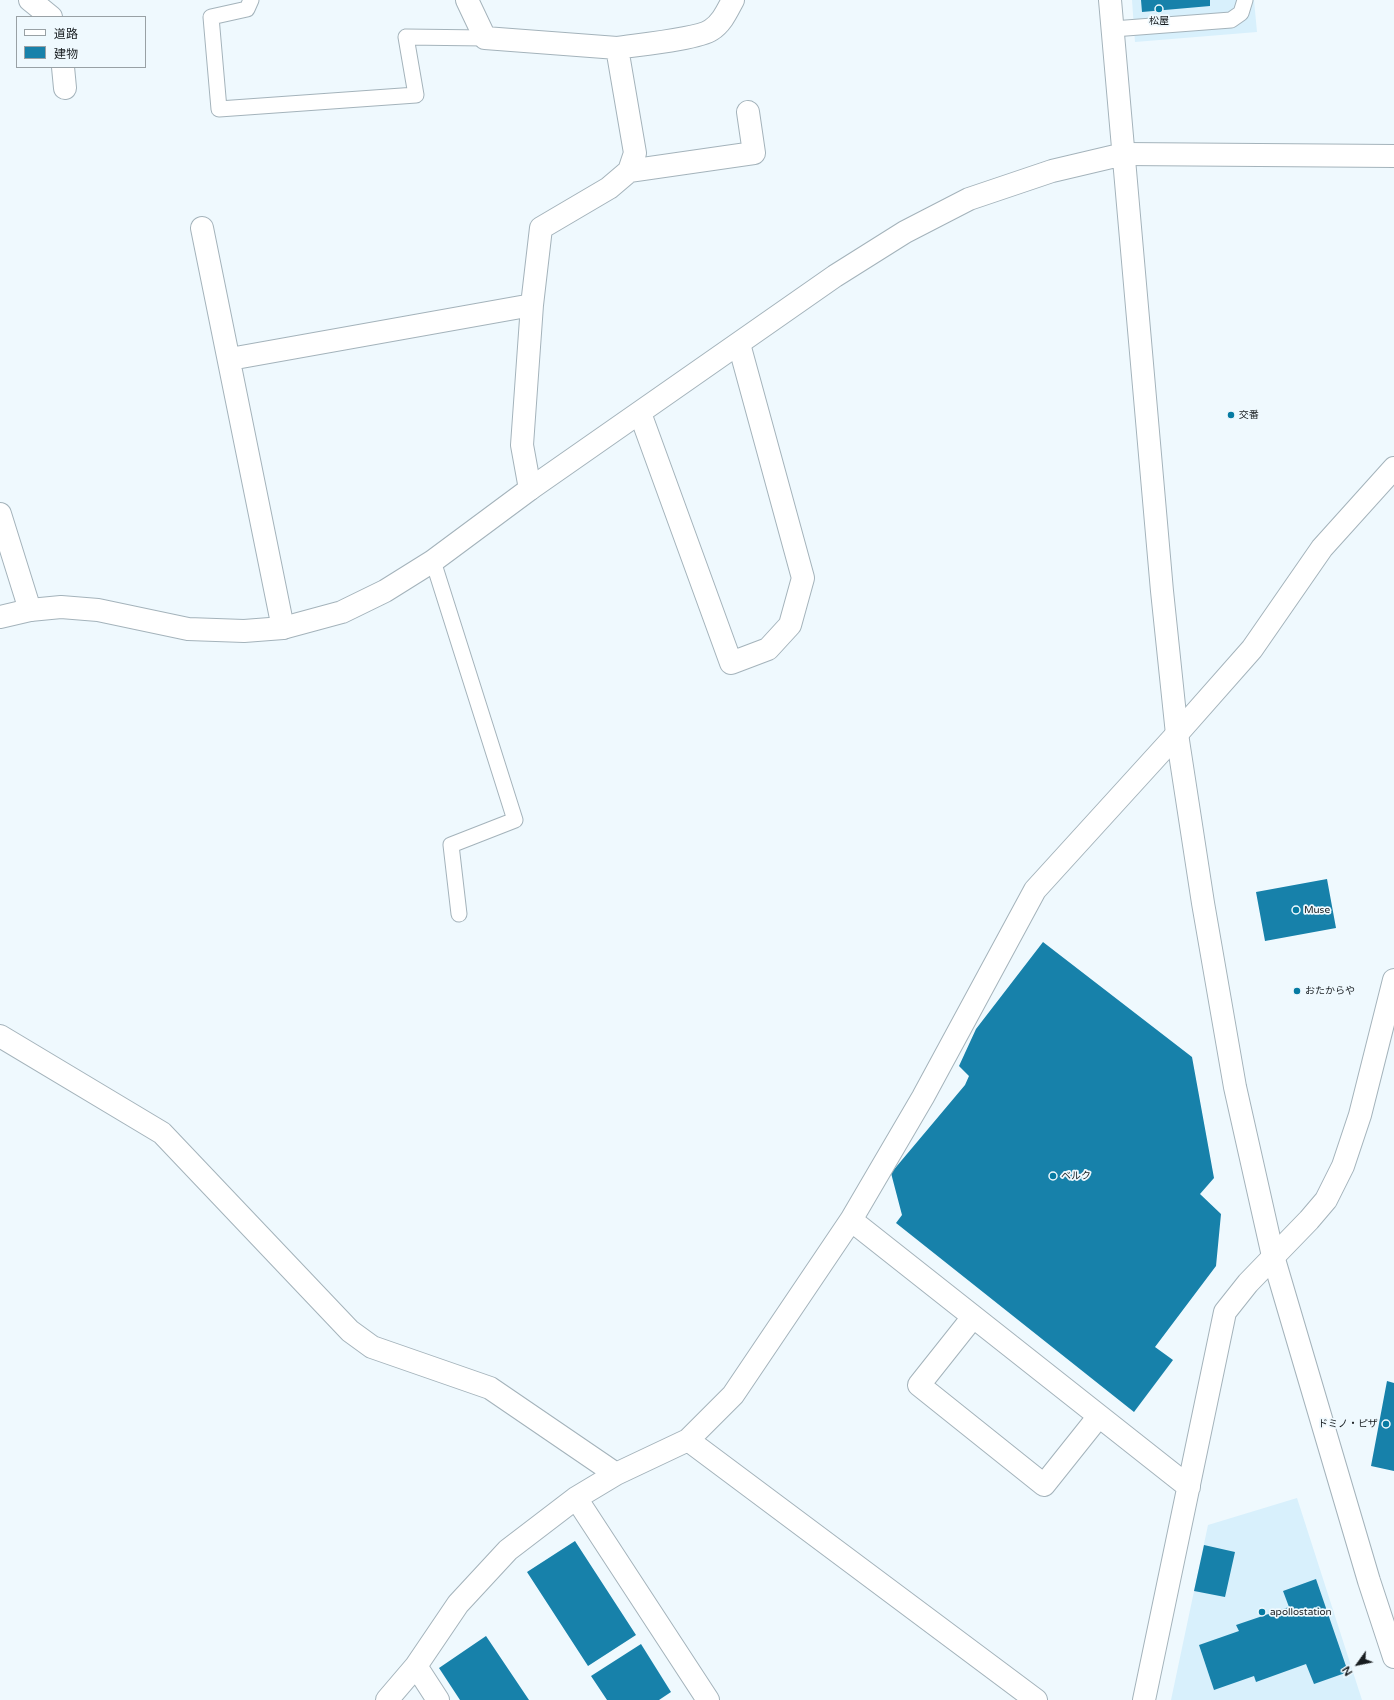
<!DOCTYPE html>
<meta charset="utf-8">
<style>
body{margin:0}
#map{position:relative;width:1394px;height:1700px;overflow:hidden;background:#eff9fe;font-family:"Varela Round","Noto Sans JP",sans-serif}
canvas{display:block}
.legend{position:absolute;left:16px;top:16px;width:130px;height:52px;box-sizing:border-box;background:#eff9fe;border:1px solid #99a1a5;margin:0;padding:5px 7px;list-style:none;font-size:12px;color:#181d20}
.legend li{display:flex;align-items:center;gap:8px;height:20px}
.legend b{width:20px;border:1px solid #99a1a5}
.north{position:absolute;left:1338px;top:1644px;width:40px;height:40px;-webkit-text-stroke:3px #eff9fe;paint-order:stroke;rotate:237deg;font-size:11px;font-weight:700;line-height:16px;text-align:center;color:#181d20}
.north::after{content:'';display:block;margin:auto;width:14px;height:18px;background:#181d20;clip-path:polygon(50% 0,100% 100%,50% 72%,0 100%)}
</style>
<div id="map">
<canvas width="1394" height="1700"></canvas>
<ul class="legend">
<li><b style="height:5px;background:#fff"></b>道路</li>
<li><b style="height:11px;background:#1781aa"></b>建物</li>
</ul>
<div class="north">N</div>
</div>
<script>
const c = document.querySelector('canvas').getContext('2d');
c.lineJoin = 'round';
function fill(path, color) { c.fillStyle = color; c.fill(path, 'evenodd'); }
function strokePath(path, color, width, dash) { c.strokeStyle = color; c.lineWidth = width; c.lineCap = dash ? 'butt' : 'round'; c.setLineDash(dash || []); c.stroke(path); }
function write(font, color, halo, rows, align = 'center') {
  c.font = font + ' "Varela Round","Noto Sans JP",sans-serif'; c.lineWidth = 3.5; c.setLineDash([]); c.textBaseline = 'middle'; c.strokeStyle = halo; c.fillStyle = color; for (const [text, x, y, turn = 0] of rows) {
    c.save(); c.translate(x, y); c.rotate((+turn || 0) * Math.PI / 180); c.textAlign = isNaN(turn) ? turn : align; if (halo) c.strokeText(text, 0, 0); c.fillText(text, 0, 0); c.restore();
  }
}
fill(new Path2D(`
 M 1132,0 L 1254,0 L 1257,32 L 1135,42 Z
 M 1297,1498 L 1362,1700 L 1171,1700 L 1208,1525 Z`), '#d8f0fc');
fill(new Path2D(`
 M 1141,0 L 1210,0 L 1210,6 L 1142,12 Z
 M 1327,879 L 1336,928 L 1265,941 L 1256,892 Z
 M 1043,942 L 1192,1057 L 1214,1178 L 1200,1194 L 1221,1214 L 1216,1266 L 1155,1347 L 1173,1360 L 1134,1412 L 896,1223 L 902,1215 L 891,1173 L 965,1085 L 969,1076 L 959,1066 L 976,1029 Z
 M 1387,1381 L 1394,1383 L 1394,1471 L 1371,1466 Z
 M 575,1541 L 636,1635 L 588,1666 L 527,1572 Z
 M 1204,1545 L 1235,1552 L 1225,1597 L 1194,1591 Z
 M 1316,1579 L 1348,1672 L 1314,1684 L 1306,1664 L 1256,1682 L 1254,1676 L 1214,1690 L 1199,1645 L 1239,1631 L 1236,1625 L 1289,1607 L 1283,1591 Z
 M 486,1636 L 529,1700 L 460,1700 L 439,1668 Z
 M 641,1644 L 671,1692 L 659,1700 L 607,1700 L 591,1676 Z`), '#1781aa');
const lane = new Path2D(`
 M 251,0 L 247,9 L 211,17 L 219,109 L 416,95 L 406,37 L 485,38
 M 1113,29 L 1231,20 L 1241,13 L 1245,0
 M 433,561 L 515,820 L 451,845 L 459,914`);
const street = new Path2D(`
 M 30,0 L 51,17
 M 467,0 L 485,38 L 617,48
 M 63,67 L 65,88
 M 1124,154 L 1394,156
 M 629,171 L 754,153 L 748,112
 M 202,228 L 283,628
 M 230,359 L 532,305
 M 640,413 L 731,663 L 768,649 L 790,625 L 803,578 L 739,344
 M 530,489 L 522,445 L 532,305 L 541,228 L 609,188 L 629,171 L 635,153 L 617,48 C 636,45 698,39 711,30 C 722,23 727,11 733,0
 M 0,514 L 30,610
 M 0,1036 L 162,1133 L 350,1331 L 372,1347 L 490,1388 L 616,1474
 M 851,1220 L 1189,1487
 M 973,1317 L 919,1385 L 1044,1485 L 1099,1416
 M 688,1440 L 1036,1700
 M 576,1498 L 708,1700
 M 416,1666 L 438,1700
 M 387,1700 L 416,1666 L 458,1604 L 508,1550 L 576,1498 L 616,1474 L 688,1440 L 733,1395 L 851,1220 L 923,1097 L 1035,890 L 1177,734 L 1252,649 L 1322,548 L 1394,468
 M 1144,1700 L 1225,1312 L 1248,1283 L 1309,1220 L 1326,1200 L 1343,1166 L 1360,1115 L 1394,980`);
const secondary = new Path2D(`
 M 1110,0 L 1162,591 L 1177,734 L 1203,903 L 1235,1087 L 1273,1256 L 1369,1581 L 1394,1657
 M 0,617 L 30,610 L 61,607 L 98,610 L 188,629 L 244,631 L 283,628 L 342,612 L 385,591 L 433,561 L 530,489 L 835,276 L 905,232 L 969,199 L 1052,171 L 1124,154`);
strokePath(lane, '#a4b3bb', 17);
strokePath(street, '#a4b3bb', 24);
strokePath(secondary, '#a4b3bb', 24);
strokePath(lane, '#fff', 15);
strokePath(street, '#fff', 22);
strokePath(secondary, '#fff', 22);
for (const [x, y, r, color] of [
 [1159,9,4,"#067ba3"],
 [1231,415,4,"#067ba3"],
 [1296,910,4,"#067ba3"],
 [1297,991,4,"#067ba3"],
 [1053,1176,4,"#067ba3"],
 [1386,1424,4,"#067ba3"],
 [1262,1612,4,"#067ba3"]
]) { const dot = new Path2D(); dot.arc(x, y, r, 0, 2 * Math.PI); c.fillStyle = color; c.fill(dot); strokePath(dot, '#eff9fe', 1.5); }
write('10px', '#181d20', '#eff9fe', [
 ["松屋",1159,21,"center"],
 ["交番",1239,415],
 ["Muse",1304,910],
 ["おたからや",1305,991],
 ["ベルク",1061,1176],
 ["ドミノ・ピザ",1378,1424,"right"],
 ["apollostation",1270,1612]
], 'left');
</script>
